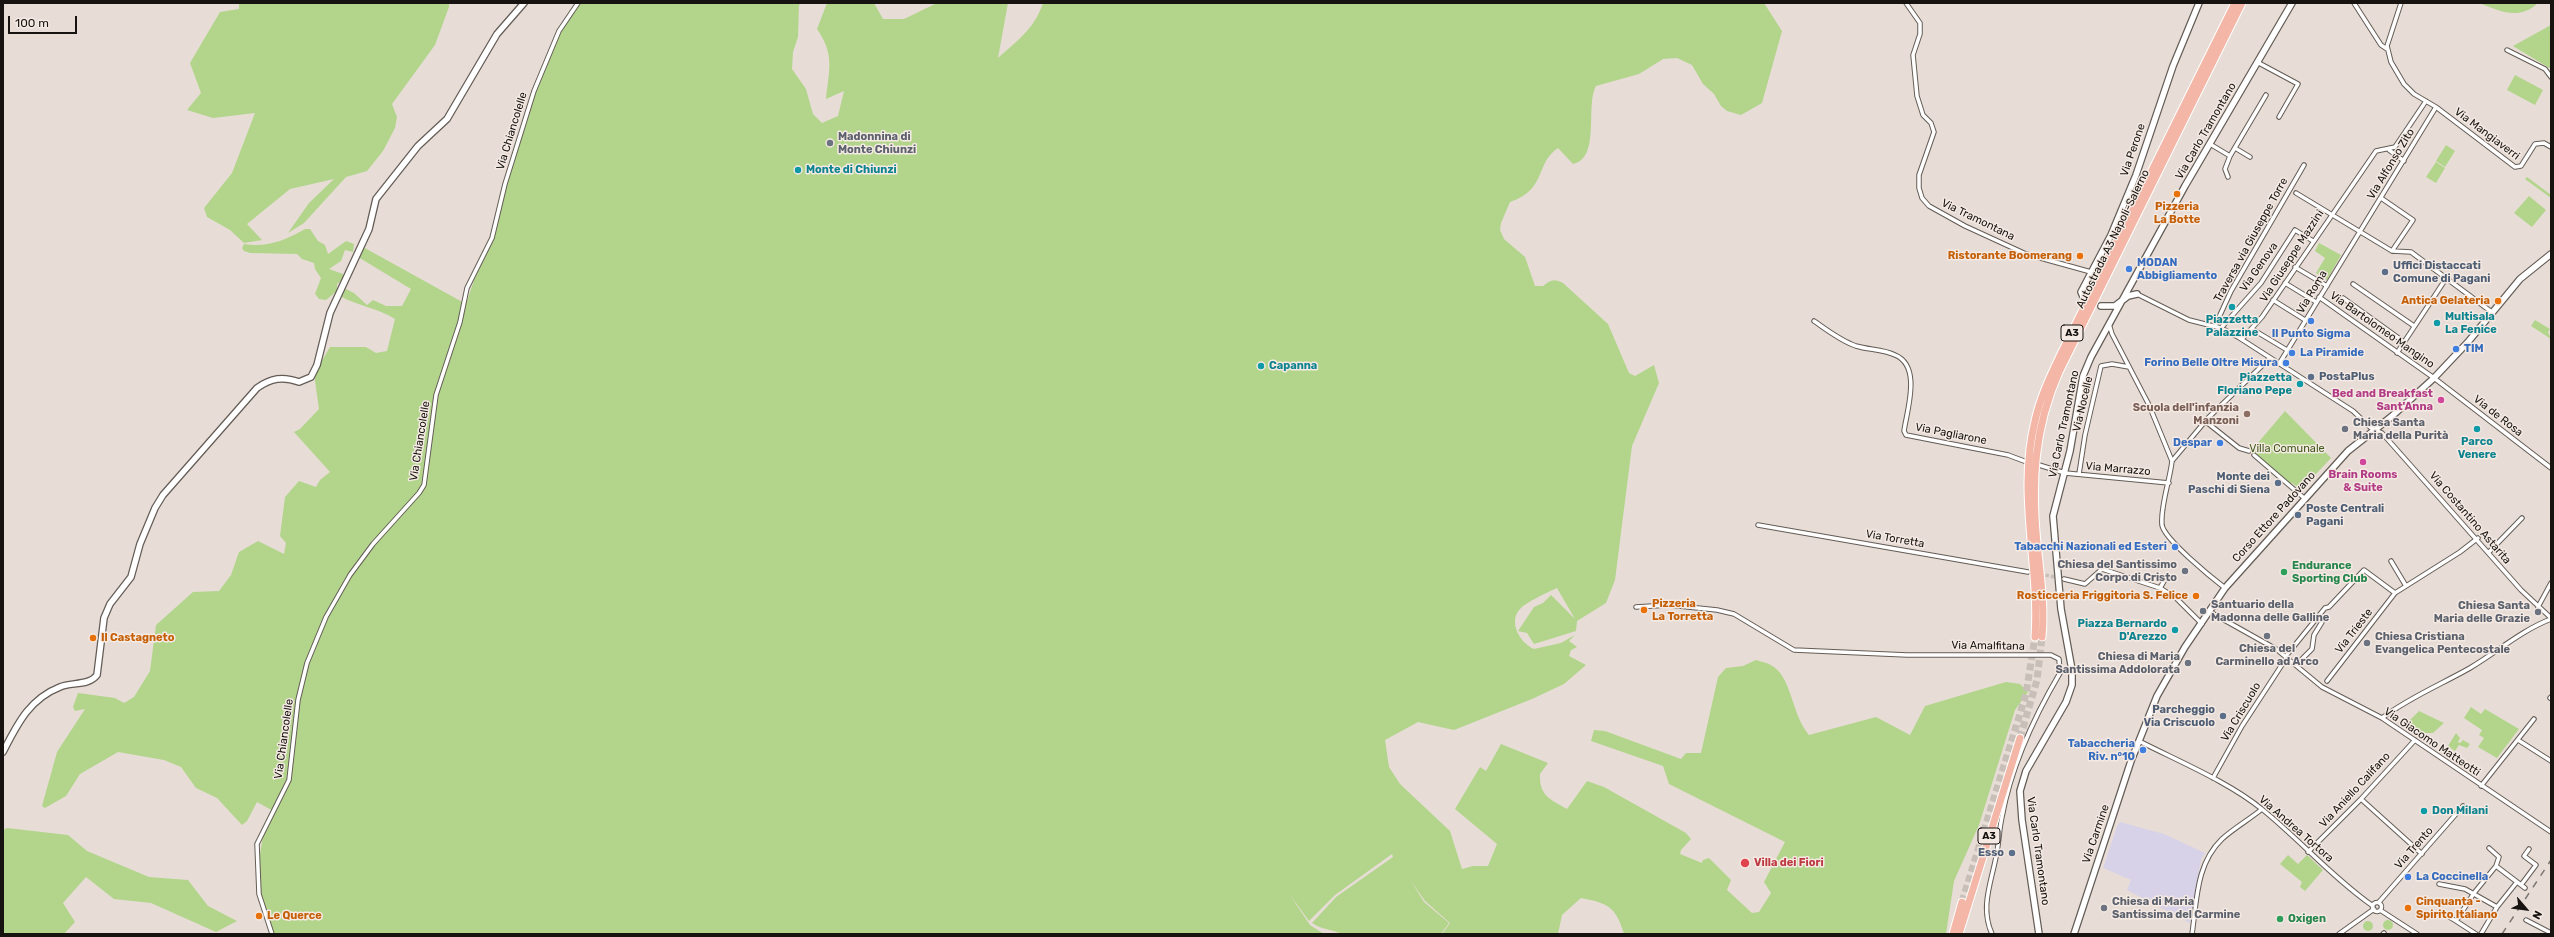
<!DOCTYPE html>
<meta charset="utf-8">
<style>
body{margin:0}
#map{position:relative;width:2554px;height:937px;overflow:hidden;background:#e7ddd6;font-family:Rubik,sans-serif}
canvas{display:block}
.frame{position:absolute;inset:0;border:4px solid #161310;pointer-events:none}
.north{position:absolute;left:2506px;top:889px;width:40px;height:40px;-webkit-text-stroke:3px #f5eae3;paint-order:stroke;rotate:118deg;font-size:11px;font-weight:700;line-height:16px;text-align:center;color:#161310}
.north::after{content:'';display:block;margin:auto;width:14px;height:18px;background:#161310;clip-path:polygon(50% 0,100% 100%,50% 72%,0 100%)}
.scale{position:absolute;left:8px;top:16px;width:69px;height:18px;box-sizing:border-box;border:2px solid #161310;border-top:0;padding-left:5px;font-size:12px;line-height:14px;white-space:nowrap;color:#161310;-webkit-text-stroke:3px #f5eae3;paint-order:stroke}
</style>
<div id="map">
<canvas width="2554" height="937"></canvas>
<div class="frame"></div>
<div class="north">N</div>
<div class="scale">100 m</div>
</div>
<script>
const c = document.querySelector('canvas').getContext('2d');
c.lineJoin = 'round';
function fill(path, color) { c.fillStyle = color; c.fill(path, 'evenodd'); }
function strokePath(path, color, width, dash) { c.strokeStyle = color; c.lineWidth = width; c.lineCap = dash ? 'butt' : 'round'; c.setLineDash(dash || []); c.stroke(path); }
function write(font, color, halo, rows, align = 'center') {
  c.font = font + ' Rubik,sans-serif'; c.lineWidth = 3; c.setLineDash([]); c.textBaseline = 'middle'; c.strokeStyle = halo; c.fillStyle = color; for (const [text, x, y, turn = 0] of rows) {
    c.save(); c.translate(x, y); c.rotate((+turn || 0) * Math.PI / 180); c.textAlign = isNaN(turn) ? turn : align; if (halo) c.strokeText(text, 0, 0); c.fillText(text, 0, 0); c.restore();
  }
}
fill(new Path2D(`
 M 2120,822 L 2164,834 L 2205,853 L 2201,860 L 2190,923 L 2127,890 L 2131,880 L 2103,868 L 2117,826 Z`), '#d7d2e8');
fill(new Path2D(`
 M 239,3 L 449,3 L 449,7 L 435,45 L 392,104 L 397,117 L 395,128 L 383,151 L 367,171 L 346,177 L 304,223 L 288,233 L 309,203 L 334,179 L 290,189 L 247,224 L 262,240 L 244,243 L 230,230 L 207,217 L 204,208 L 232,173 L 255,113 L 213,118 L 187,110 L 201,93 L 190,63 L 220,12 L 239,9 Z
 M 580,3 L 802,3 L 799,5 L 798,37 L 793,52 L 792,69 L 806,89 L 813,114 L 822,123 L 838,116 L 844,91 L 826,99 C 829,69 835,55 817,29 L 827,3 L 874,3 L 883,19 L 904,19 L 937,3 L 1008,3 L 998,58 C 1017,41 1035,28 1043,3 L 1764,3 L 1782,31 L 1762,103 L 1741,115 L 1727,111 L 1721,106 L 1714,94 L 1703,84 L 1692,65 L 1677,58 L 1663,59 L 1639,74 L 1596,86 C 1585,106 1601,158 1573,164 L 1558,148 C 1535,163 1547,190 1510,202 L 1501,223 L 1500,230 L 1504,239 L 1525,257 L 1535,286 L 1543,286 C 1550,280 1554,278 1563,283 L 1608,324 L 1629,373 L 1635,376 L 1654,365 L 1659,383 L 1632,446 L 1615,580 L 1606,603 L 1577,621 L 1576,631 L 1534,644 L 1527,633 L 1518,631 L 1534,607 L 1543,603 L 1551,595 L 1575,619 L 1557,588 C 1548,592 1527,602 1521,608 C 1507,621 1520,643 1534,649 L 1561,643 L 1575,635 L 1569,641 L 1577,647 L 1571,650 L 1569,656 L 1586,665 L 1564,684 L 1532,699 L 1454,730 L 1418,722 L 1385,740 L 1389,767 L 1400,784 L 1450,831 L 1462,869 L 1473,866 L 1488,866 L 1497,844 L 1455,809 L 1480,767 L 1486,771 L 1501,744 L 1548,763 L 1540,774 C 1539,796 1550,799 1567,809 L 1587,781 L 1604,787 L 1686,833 L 1691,839 L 1681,850 L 1680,854 L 1702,863 L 1703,860 L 1709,858 L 1731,880 L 1727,890 L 1752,913 L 1759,912 L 1771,893 L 1764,882 L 1785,842 L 1669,784 L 1663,766 L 1591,741 L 1594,730 L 1605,731 L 1681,759 L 1686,753 L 1701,753 L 1718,677 L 1726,668 L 1743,666 L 1756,660 C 1762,662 1769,663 1774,667 C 1792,680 1792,715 1809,735 L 1876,717 L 1910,735 L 1925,706 L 2006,682 L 2020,684 L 2028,692 L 2015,710 L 1979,825 L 1954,881 L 1946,934 L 1624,934 C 1616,907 1608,903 1581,898 L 1562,915 L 1558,934 L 1442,934 L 1450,923 L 1425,901 L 1411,881 L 1424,902 L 1449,923 L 1441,934 L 1342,934 C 1332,929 1322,930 1312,923 L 1336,897 L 1393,857 L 1392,854 L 1335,895 L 1309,921 L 1288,892 L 1310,925 L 1324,934 L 274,934 L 261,894 L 259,860 L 263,836 L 275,812 L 257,802 L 247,821 L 242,825 L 217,798 L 196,788 L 181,767 L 164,760 L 118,752 L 80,774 L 66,796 L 45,808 L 42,806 L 57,752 L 85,709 L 75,711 L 73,707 L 78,693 L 115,698 L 124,703 L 134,697 L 150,671 L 156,625 L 193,592 L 219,591 L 231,575 L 239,552 L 258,541 L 284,554 L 286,543 L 280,536 L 285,497 L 299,481 L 316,487 L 320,480 L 330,472 L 294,432 L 300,429 L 319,409 L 314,374 L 330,347 L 366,347 L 376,353 L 387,351 L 395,319 C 378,308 358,306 340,296 L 344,288 L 354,293 L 367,305 L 373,300 L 386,306 L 402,306 L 411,289 L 358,257 L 363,247 L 466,304 L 474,280 L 494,238 L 506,185 L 535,91 L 561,32 Z
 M 2479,3 L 2538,3 C 2519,21 2500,11 2479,3 Z
 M 2551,25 L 2551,69 L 2513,46 Z
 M 2515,75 L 2543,90 L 2535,105 L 2507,90 Z
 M 2446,145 L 2455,151 L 2445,167 L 2436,161 Z
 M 2436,162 L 2445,168 L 2436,183 L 2426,177 Z
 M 2527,177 L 2551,195 L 2551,198 L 2525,179 Z
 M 2529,196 L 2546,210 L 2532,227 L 2514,213 Z
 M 305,229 L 310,229 L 318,241 L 325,245 L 328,254 L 346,241 L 354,244 L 353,252 L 345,250 L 341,261 L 329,269 L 343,274 L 344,279 L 337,284 L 337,291 L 326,300 L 319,299 L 315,294 L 321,278 L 315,269 L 314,263 L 302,259 L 297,254 L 250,253 L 244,251 L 242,248 L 244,244 C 267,248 286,240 305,229 Z
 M 2319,243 L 2341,255 L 2327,280 L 2316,273 L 2325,258 L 2315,251 Z
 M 2535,320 L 2550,329 L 2548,332 L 2551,339 L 2531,326 Z
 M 2285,411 L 2331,458 L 2301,490 L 2292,483 L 2290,485 L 2251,451 Z
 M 2471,707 L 2481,714 L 2485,709 L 2519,729 L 2497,758 L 2478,747 L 2484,738 L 2479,735 L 2482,730 L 2464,718 Z
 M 2419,711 L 2444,723 L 2433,733 L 2423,733 L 2407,723 Z
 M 2456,733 L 2460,738 L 2458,742 L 2460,743 L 2463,740 L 2470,744 L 2467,748 L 2459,745 L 2455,751 L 2448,746 Z
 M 7,828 L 68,835 L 87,851 L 149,877 L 188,880 L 208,906 L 237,921 L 216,932 L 151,903 L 114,899 L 86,877 L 63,903 L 75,922 L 64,934 L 3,934 L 3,830 Z
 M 2288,855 L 2298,864 L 2307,855 L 2323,870 L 2305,891 L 2300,887 L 2302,882 L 2280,864 Z
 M2383 925a5 5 0 1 1 10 0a5 5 0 1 1-10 0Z
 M2363 926a5 5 0 1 1 10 0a5 5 0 1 1-10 0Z`), '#b2d58b');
strokePath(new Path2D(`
 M 2466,328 L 2474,335
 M 2040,574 L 2064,579`), '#c8bfb8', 3.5, [3.5, 2]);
strokePath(new Path2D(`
 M 2020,738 L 2037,680 L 2042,637
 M 1962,902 L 2026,694 L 2035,637`), '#c8bfb8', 7, [7, 3.5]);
const street = new Path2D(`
 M 1906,3 L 1920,23 L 1920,34 L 1913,55 L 1917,96 L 1923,115 L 1931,123 L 1934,132 L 1919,175 L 1919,188 L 1922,198 L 1929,206 L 1965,226 L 2026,254 L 2091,272
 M 2354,3 L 2381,45 L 2387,49
 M 2401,3 L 2387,46 L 2391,62 L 2404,84 L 2414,94 L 2436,107 L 2515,167 L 2521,166 L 2535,144 L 2544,143 L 2551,147
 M 2507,50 L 2545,69 L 2551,77
 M 2257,62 L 2298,84 L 2279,117
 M 2210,144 L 2230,156
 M 2235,148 L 2250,157
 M 2389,150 L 2404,161
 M 2228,177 L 2225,169 L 2230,156 L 2266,95
 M 2296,193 L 2392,251 L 2411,252 L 2493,313
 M 2381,198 L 2413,220 L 2392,251
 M 2295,267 L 2327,286
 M 2285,283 L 2316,302
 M 2353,284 L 2414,326
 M 2137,294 L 2189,320 L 2221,328 L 2238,337 L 2353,411 L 2371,428 L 2382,433 L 2521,590 L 2551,618
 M 2319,297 L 2434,378 L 2551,468
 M 2343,298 L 2404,342
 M 2273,300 L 2305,320
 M 1814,321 C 1827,330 1841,341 1856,346 C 1869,350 1883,349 1895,355 C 1922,366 1907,410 1904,431 L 1906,435 L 2008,455 L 2024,461
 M 2109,324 L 2112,334 L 2149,405 L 2172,461
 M 2215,326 L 2231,291 L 2304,165
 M 2221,328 L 2261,283 L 2295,230 L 2313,241
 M 2252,329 L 2287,350
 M 2242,339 L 2262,317 L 2376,151 L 2395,147 L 2426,101
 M 2397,353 L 2447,277
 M 2279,364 L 2436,107
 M 2205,421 L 2239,448 L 2249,451
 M 2254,455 L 2304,498
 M 2172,461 C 2170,480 2160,507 2162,525 C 2164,539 2212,578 2225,588
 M 2172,461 L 2208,418 L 2270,358
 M 2039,465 L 2065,473 L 2169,483
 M 2079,474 L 2085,435 L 2101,366 L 2112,364 L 2129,367
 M 1758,525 L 2028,572
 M 2489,552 L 2522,518
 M 2391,561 L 2406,586
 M 2064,579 L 2085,584 L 2102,569 L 2160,588 L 2176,598 L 2202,624
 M 2160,588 L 2167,576
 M 1636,607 L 1669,605 L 1717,610 L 1734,614 L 1794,650 L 1907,655 L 2051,655 L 2059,659 L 2060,673 C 2034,717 2011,767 2002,817 C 1999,830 1999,844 1996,857 C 1991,883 1980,908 1992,934
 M 2538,607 L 2551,583
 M 2210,612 L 2276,649 L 2322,687 L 2382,718 L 2551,832
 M 2286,656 L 2325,608 L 2329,607 L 2364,570 L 2395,593
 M 2296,665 L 2312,649 L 2314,635 L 2322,622 L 2317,618
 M 2327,681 L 2395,593 L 2460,552 L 2478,538
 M 2550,698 L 2551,697
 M 2382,718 C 2410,697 2440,685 2470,668 C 2497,652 2522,630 2551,619
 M 2518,740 L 2551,761
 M 2139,741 C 2178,761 2229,782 2263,810 C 2301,841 2333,878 2373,906
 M 2213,778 L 2242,726 L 2287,657
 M 2481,786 L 2534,719
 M 2361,799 L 2422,854
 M 2308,852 L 2361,799 L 2415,740
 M 2496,866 L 2525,888
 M 2439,884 L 2465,889 L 2497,907
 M 2521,885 L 2536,865 L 2524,856 L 2529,849
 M 2379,902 L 2463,806
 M2372.5 907a4.5 4.5 0 1 1 9 0a4.5 4.5 0 1 1-9 0Z
 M 2380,910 L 2417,934
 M 2446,915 L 2456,921
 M 2526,920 L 2551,933
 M 272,934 L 259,894 L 257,844 L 289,780 L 298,700 L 307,663 L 326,617 L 350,575 L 373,544 L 419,493 L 424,485 L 436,395 L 460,322 L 467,288 L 492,238 L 505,184 L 534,91 L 559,31 L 578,3
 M 2192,934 C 2197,900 2196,864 2222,839 C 2234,828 2250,819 2262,809
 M 2339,934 L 2374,909
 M 2383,934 L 2384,933
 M 2476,934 L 2456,921 L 2474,893 L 2496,866 L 2499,857 L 2489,848
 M 2481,934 L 2497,907 L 2517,882`);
const secondary = new Path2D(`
 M 2084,299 L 2081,292 L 2111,235 L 2136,175 L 2173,66 L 2199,3
 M 2101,306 L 2115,306 L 2128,296 L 2137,294
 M 3,752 C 17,725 29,699 60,687 C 71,682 89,686 97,675 L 104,618 L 110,604 L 131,577 L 140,544 L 155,508 L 163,495 L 257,388 C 271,378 283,376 299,382 L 311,377 L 317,365 L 330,313 L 369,229 L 376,199 L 418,146 L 447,119 L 497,34 L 524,3
 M 2039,934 L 2022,820 L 2020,791 L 2026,771 L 2066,702 L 2072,685 L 2072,670 L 2061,609 L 2053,516 L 2070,451 L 2083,376 L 2091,357 L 2185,186 L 2292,3
 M 2074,934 L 2131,761 L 2157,696 L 2185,647 L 2225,588 L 2348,451 L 2391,417 L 2434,378 L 2468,342 L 2520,279 L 2551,254`);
const highway = new Path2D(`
 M 2035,637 C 2040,565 2017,493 2035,421 C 2040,398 2050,377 2060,356 L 2235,3
 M 2042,637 C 2045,606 2040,574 2037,543 C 2031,483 2034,428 2059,372 L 2242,3
 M 1953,934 L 1962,902
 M 1959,934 L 2020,738`);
strokePath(street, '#645c56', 5.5);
strokePath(secondary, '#645c56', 8);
strokePath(highway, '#fff', 9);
strokePath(street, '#fff', 3.5);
strokePath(secondary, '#fff', 5.5);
strokePath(highway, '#f4b7a7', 7);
strokePath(new Path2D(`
 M 2502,934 L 2551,860`), '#7c7671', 1.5, [7, 7]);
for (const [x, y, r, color] of [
 [830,143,4,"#6b7280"],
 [798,170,4,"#0f9aa8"],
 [2177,194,4,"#e8710a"],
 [2080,256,4,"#e8710a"],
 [2129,269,4,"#3f7fe0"],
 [2385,272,4,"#5c6f8a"],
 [2498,301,4,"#e8710a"],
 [2232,307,4,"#0f9aa8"],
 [2311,321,4,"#3f7fe0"],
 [2437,323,4,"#0f9aa8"],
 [2456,349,4,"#3f7fe0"],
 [2292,353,4,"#3f7fe0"],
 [2286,363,4,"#3f7fe0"],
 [1261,366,4,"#0f9aa8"],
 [2311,377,4,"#5c6f8a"],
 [2300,384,4,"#0f9aa8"],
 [2441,400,4,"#d1479c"],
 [2247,414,4,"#8d6e63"],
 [2345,429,4,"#6b7280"],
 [2477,429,4,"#0f9aa8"],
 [2220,443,4,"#3f7fe0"],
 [2363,462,4,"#d1479c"],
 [2278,483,4,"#5c6f8a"],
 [2298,515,4,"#5c6f8a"],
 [2175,547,4,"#3f7fe0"],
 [2185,571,4,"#6b7280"],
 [2284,572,4,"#2e9e5b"],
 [2196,596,4,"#e8710a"],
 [1644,610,4,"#e8710a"],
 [2203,611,4,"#6b7280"],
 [2538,612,4,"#6b7280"],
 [2175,630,4,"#0f9aa8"],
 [2267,636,4,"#6b7280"],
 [93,638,4,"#e8710a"],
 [2367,643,4,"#6b7280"],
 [2188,663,4,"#6b7280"],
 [2223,716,4,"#5c6f8a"],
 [2143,750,4,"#3f7fe0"],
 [2424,811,4,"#0f9aa8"],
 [2012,853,4,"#5c6f8a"],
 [1745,863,5,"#e0444e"],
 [2408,877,4,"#3f7fe0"],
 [2104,908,4,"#6b7280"],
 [2408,908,4,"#e8710a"],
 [259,916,4,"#e8710a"],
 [2280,919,4,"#2e9e5b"]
]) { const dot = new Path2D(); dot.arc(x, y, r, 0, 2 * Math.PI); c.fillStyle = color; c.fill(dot); strokePath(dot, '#f5eae3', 1.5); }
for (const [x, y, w] of [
 [2072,333,22],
 [1989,836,22]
]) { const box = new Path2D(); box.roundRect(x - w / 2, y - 8, w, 16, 3); c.fillStyle = '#f5eae3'; c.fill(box); strokePath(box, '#161310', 1); }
write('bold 10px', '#161310', null, [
 ["A3",2072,333],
 ["A3",1989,836]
]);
write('11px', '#161310', '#f5eae3', [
 ["Via Chiancolelle",512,131,-73],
 ["Via Carlo Tramontano",2206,131,-60],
 ["Via Mangiaverri",2487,134,37],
 ["Via Perone",2133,150,-71],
 ["Via Alfonso Zito",2391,164,-59],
 ["Via Tramontana",1978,220,26],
 ["Autostrada A3 Napoli-Salerno",2113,239,-64],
 ["Traversa via Giuseppe Torre",2251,240,-61],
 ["Via Giuseppe Mazzini",2292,256,-57],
 ["Via Genova",2259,267,-55],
 ["Via Roma",2312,292,-59],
 ["Via Bartolomeo Mangino",2382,330,35],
 ["Via Nocelle",2083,404,-77],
 ["Via de Rosa",2498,416,38],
 ["Via Carlo Tramontano",2064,424,-78],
 ["Via Pagliarone",1951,434,11],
 ["Via Chiancolelle",420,441,-81],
 ["Via Marrazzo",2118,469,5],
 ["Corso Ettore Padovano",2274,517,-48],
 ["Via Costantino Astarita",2470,518,49],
 ["Via Torretta",1895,539,10],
 ["Via Trieste",2354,631,-52],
 ["Via Amalfitana",1988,646,1],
 ["Via Criscuolo",2241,712,-59],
 ["Via Chiancolelle",284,739,-82],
 ["Via Giacomo Matteotti",2432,742,34],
 ["Via Aniello Califano",2355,790,-47],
 ["Via Andrea Tortora",2296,829,41],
 ["Via Carmine",2096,834,-71],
 ["Via Trento",2414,848,-49],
 ["Via Carlo Tramontano",2038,851,82]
]);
write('bold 11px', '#5b616d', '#f5eae3', [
 ["Madonnina di",838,137],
 ["Monte Chiunzi",838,150],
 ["Chiesa Santa",2353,423],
 ["Maria della Purità",2353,436],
 ["Chiesa del Santissimo",2177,565,"right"],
 ["Corpo di Cristo",2177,578,"right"],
 ["Santuario della",2211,605],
 ["Madonna delle Galline",2211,618],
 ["Chiesa Santa",2530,606,"right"],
 ["Maria delle Grazie",2530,619,"right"],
 ["Chiesa Cristiana",2375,637],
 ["Evangelica Pentecostale",2375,650],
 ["Chiesa del",2267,649,"center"],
 ["Carminello ad Arco",2267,662,"center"],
 ["Chiesa di Maria",2180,657,"right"],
 ["Santissima Addolorata",2180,670,"right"],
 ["Chiesa di Maria",2112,902],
 ["Santissima del Carmine",2112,915]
], 'left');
write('bold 11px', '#0d838f', '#f5eae3', [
 ["Monte di Chiunzi",806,170],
 ["Multisala",2445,317],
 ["La Fenice",2445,330],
 ["Piazzetta",2232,320,"center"],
 ["Palazzine",2232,333,"center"],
 ["Capanna",1269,366],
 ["Piazzetta",2292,378,"right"],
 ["Floriano Pepe",2292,391,"right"],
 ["Parco",2477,442,"center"],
 ["Venere",2477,455,"center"],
 ["Piazza Bernardo",2167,624,"right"],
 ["D'Arezzo",2167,637,"right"],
 ["Don Milani",2432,811]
], 'left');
write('bold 11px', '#c56008', '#f5eae3', [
 ["Pizzeria",2177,207,"center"],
 ["La Botte",2177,220,"center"],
 ["Ristorante Boomerang",2072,256,"right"],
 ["Antica Gelateria",2490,301,"right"],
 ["Rosticceria Friggitoria S. Felice",2188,596,"right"],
 ["Pizzeria",1652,604],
 ["La Torretta",1652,617],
 ["Il Castagneto",101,638],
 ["Cinquanta -",2416,902],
 ["Spirito Italiano",2416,915],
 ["Le Querce",267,916]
], 'left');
write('bold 11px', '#366cbe', '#f5eae3', [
 ["MODAN",2137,263],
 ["Abbigliamento",2137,276],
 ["Il Punto Sigma",2311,334,"center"],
 ["TIM",2464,349],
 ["La Piramide",2300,353],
 ["Forino Belle Oltre Misura",2278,363,"right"],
 ["Despar",2212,443,"right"],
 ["Tabacchi Nazionali ed Esteri",2167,547,"right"],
 ["Tabaccheria",2135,744,"right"],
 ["Riv. n°10",2135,757,"right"],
 ["La Coccinella",2416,877]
], 'left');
write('bold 11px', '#4e5e75', '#f5eae3', [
 ["Uffici Distaccati",2393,266],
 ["Comune di Pagani",2393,279],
 ["PostaPlus",2319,377],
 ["Monte dei",2270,477,"right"],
 ["Paschi di Siena",2270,490,"right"],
 ["Poste Centrali",2306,509],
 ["Pagani",2306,522],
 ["Parcheggio",2215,710,"right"],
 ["Via Criscuolo",2215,723,"right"],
 ["Esso",2004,853,"right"]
], 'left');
write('bold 11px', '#b23c85', '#f5eae3', [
 ["Bed and Breakfast",2433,394],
 ["Sant'Anna",2433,407],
 ["Brain Rooms",2363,475,"center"],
 ["& Suite",2363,488,"center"]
], 'right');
write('bold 11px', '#785e54', '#f5eae3', [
 ["Scuola dell'infanzia",2239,408],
 ["Manzoni",2239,421]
], 'right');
write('11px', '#3e591a', '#f5eae3', [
 ["Villa Comunale",2287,449]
]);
write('bold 11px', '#27864d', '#f5eae3', [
 ["Endurance",2292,566],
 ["Sporting Club",2292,579],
 ["Oxigen",2288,919]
], 'left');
write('bold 11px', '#be3a42', '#f5eae3', [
 ["Villa dei Fiori",1754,863]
], 'left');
</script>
